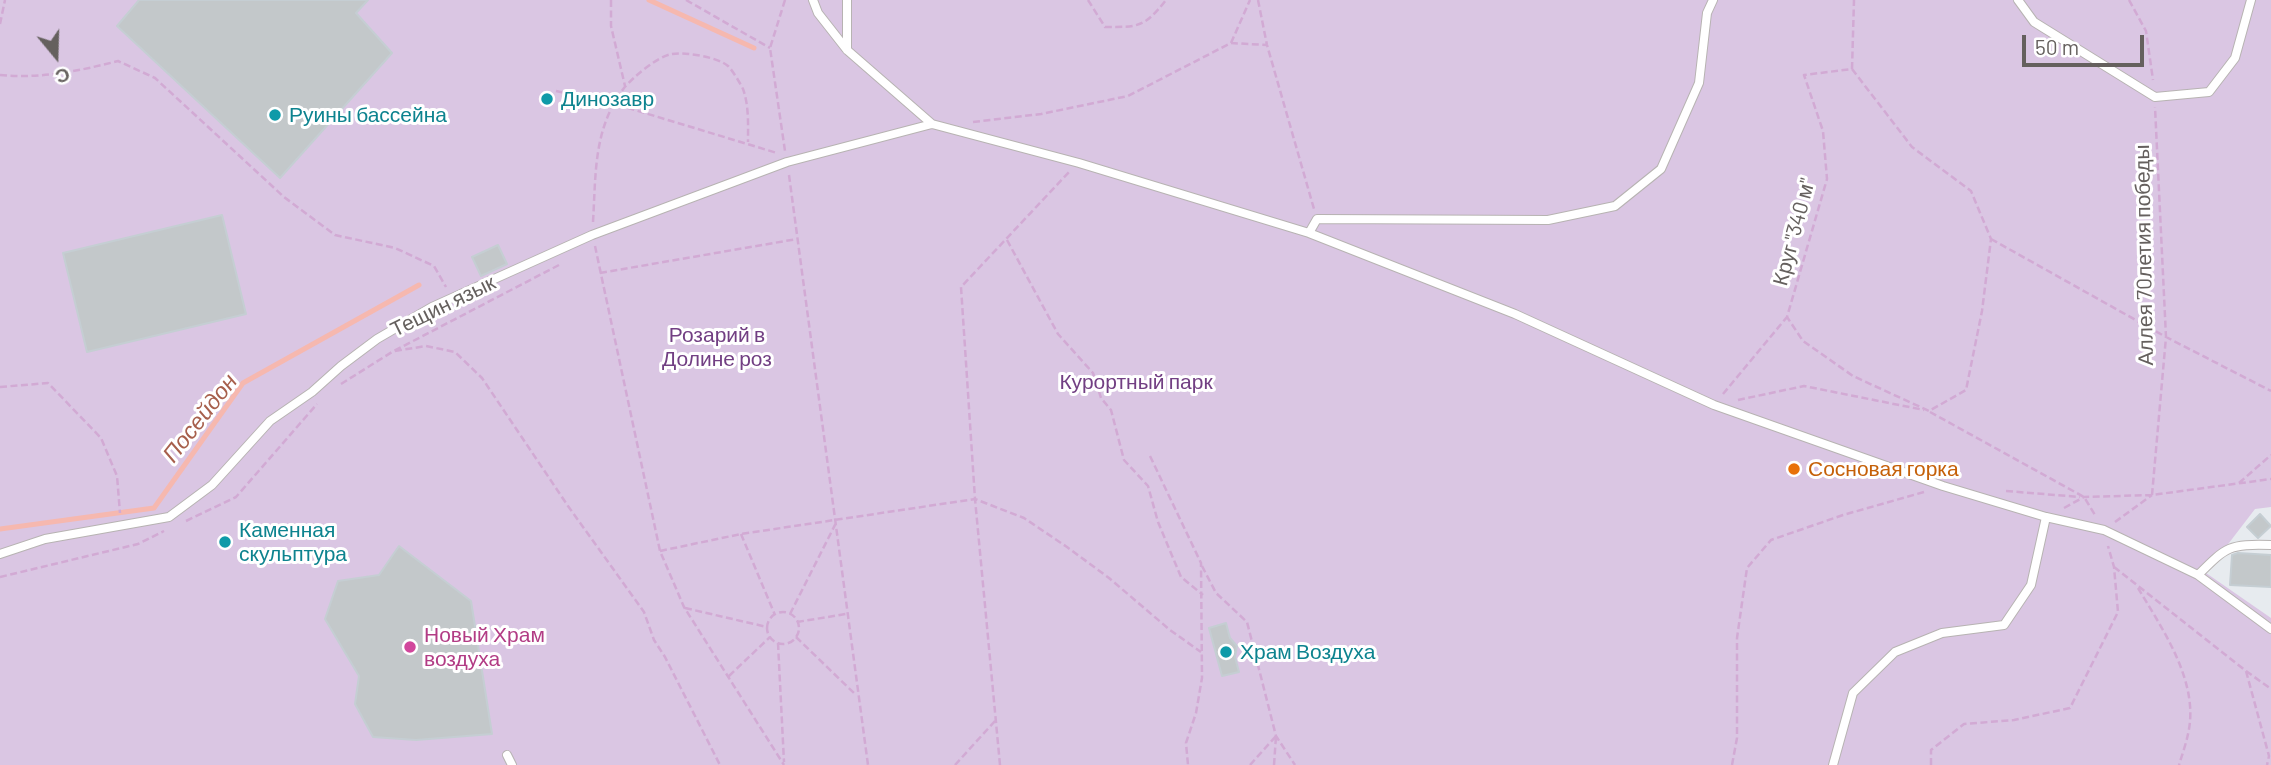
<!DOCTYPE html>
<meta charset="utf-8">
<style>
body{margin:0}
#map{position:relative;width:2271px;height:765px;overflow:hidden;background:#e7ebef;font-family:Barlow,sans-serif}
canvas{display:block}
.north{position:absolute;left:21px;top:21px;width:70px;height:70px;-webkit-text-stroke:5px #fff;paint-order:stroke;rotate:161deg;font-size:19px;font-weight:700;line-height:28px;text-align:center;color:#65605e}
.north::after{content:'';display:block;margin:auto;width:24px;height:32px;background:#65605e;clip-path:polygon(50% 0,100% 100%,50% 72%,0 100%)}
.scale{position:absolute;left:2022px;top:35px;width:122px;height:32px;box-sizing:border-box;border:4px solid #65605e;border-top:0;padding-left:9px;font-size:21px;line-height:24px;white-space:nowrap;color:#65605e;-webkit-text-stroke:5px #fff;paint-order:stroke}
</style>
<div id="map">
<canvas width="2271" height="765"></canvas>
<div class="north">С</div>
<div class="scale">50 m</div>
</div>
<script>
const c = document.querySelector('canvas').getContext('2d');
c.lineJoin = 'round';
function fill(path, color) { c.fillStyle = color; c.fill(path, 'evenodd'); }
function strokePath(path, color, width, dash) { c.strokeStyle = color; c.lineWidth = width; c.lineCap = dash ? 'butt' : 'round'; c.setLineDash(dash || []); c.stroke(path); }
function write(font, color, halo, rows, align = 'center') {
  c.font = font + ' Barlow,sans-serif'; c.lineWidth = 6; c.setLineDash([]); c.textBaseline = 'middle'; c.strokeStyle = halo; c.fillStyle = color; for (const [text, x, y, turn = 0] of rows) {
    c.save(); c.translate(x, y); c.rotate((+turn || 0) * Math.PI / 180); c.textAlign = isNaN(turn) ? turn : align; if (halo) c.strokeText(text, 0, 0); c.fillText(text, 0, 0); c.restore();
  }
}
fill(new Path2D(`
 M 0,0 L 2271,0 L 2271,507 L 2255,509 L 2206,573 L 2271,618 L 2271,765 L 0,765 Z`), '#dac6e3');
strokePath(new Path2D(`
 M 649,0 L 754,48
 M 0,529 L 154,508 L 243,383 L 419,285`), '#f6b8af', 5);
const building = new Path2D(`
 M 139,0 L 368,0 L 356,13 L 392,53 L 280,178 L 117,26 Z
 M 222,215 L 246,314 L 87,352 L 63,253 Z
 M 498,245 L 507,264 L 481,276 L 472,257 Z
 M 2260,514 L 2271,526 L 2258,538 L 2247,527 Z
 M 399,546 L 471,601 L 492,734 L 416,740 L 373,737 L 355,704 L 359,676 L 325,619 L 338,581 L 379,575 Z
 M 2238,553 L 2271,555 L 2271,587 L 2230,585 L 2232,555 Z
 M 1226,623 L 1230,638 L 1237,646 L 1235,657 L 1239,672 L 1222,676 L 1209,628 Z`);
fill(building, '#c3c8ca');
strokePath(building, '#c5ced3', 2);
const lane = new Path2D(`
 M 813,0 L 818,13 L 847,50 L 932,124 L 1079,163 L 1309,233 L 1515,314 L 1714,405 L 1943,486 L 2046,517 L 2104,530 L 2198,575 L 2271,629
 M 847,0 L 847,50
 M 2018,0 L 2034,22 L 2155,97 L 2209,92 L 2235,58 L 2251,0
 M 1309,233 L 1317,219 L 1548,220 L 1615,206 L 1661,169 L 1699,83 L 1707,13 L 1713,0
 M 0,554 L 45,539 L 169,517 L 212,485 L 270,421 L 312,392 L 341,366 L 377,339 L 432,307 L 592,235 L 787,162 L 932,124
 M 2198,575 C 2227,546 2229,544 2271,545
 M 507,755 L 512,765
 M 1833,765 L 1853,693 L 1895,652 L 1942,633 L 2004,625 L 2031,585 L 2046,517`);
strokePath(lane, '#b7b3b2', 10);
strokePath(new Path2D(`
 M 611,0 L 611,26 L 625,86
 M 686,0 L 770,48
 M 785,0 L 770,48 L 785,151
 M 1088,0 L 1105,27 C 1138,27 1144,28 1166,0
 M 1258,0 L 1267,45
 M 2129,0 L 2146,31 L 2153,80
 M 0,24 L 5,0
 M 1231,43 L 1250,0
 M 1852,69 L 1912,147 L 1971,191 L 1991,239 L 1982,311 L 1966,390 L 1929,411 L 1853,376 L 1803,341 L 1787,317 L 1827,179 L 1823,131 L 1804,75 Z
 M 1852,69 L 1854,0
 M 0,75 C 41,79 79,71 118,61 L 155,78 L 284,197 L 335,235 L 395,248 L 434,266 L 446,287
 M 556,91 L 615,104 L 777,153
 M 973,122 L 1041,114 L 1128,96 L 1231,43 L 1267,45 L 1314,209
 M 789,175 L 868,765
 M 593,222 C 596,174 593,129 624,88 C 633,77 658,56 672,54 C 686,52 718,57 728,66 C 733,71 740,83 743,89 C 749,105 748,125 748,142
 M 1991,239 L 2166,337 L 2271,391
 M 1007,240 L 1058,334 L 1093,373 L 1101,398 L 1111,410 L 1124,460 L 1148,486 L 1158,522 L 1181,577 L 1203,595
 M 595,246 L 660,551 L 684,607 L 784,765
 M 600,273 L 797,239
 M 395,351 L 426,346 L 455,352 L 482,378 L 568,506 L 644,612 L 654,640 L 665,657 L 720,765
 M 341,384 L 392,352 L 559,265
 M 0,387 L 48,383 L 101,438 L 117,476 L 120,513
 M 1723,394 L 1787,317
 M 1738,400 L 1804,386 L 1924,410
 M 1930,412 L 2084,497 L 2095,515
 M 1150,456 L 1201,563 L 1202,678 L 1196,713 L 1186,743 L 1188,765
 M 2239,483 L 2271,455
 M 2006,491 L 2080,497
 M 2152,495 L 2166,337 L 2155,107
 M 2064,508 L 2084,497 L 2152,495 L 2271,479
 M 186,521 L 236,497 L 317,404
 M 2115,522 L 2152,495
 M 741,534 L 775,615
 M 660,551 L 741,534 L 975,499 L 1024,518 L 1067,547 L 1109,578 L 1170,630 L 1201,652
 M 1202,566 L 1216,593 L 1247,622 L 1276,736 L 1295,765
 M 2114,567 L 2246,671 L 2269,756 L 2267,765
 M 0,577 L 138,544 L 164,531
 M 2138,588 C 2163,630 2200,683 2188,734 C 2186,744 2182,755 2179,765
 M 685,608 L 767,627
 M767 628a16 16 0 1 1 32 0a16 16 0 1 1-32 0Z
 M 790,614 L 837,521
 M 797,622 L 846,614
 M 796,637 L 856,695
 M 778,643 L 784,762
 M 2246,671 L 2271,689
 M 729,676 L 770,637
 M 955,765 L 995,721
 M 1000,765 L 975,499 L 961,287 L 1069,172
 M 1250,765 L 1276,736
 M 1274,765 L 1276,736
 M 1732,765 L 1737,738 L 1737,638 L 1747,568 L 1771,540 L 1843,515 L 1924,492
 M 1931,765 L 1931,750 L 1964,724 L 2014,720 L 2070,708 L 2118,612 L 2114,567 L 2108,546`), '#d2aad4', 2.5, [7, 3.5]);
strokePath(lane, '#fff', 8);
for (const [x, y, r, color] of [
 [547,99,7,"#0f9aa8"],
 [275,115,7,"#0f9aa8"],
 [1794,469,7,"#e8710a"],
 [225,542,7,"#0f9aa8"],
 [410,647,7,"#d1479c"],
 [1226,652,7,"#0f9aa8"]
]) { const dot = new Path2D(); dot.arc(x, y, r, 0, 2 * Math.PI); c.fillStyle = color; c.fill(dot); strokePath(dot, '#fff', 2.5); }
write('21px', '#0d838f', '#fff', [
 ["Динозавр",561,99],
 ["Руины бассейна",289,115],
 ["Каменная",239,530],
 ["скульптура",239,554],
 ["Храм Воздуха",1240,652]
], 'left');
write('21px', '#65605e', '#fff', [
 ["Круг \"340 м\"",1794,232,-75],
 ["Аллея 70летия победы",2144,255,-91],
 ["Тещин язык",443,306,-26]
]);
write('21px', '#723f83', '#fff', [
 ["Розарий в",717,335],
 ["Долине роз",717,359],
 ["Курортный парк",1136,382]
]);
write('21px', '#c56008', '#fff', [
 ["Сосновая горка",1808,469]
], 'left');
write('21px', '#b23c85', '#fff', [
 ["Новый Храм",424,635],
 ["воздуха",424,659]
], 'left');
write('italic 23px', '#a75f4c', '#fff', [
 ["Посейдон",200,418,-52]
]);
</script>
